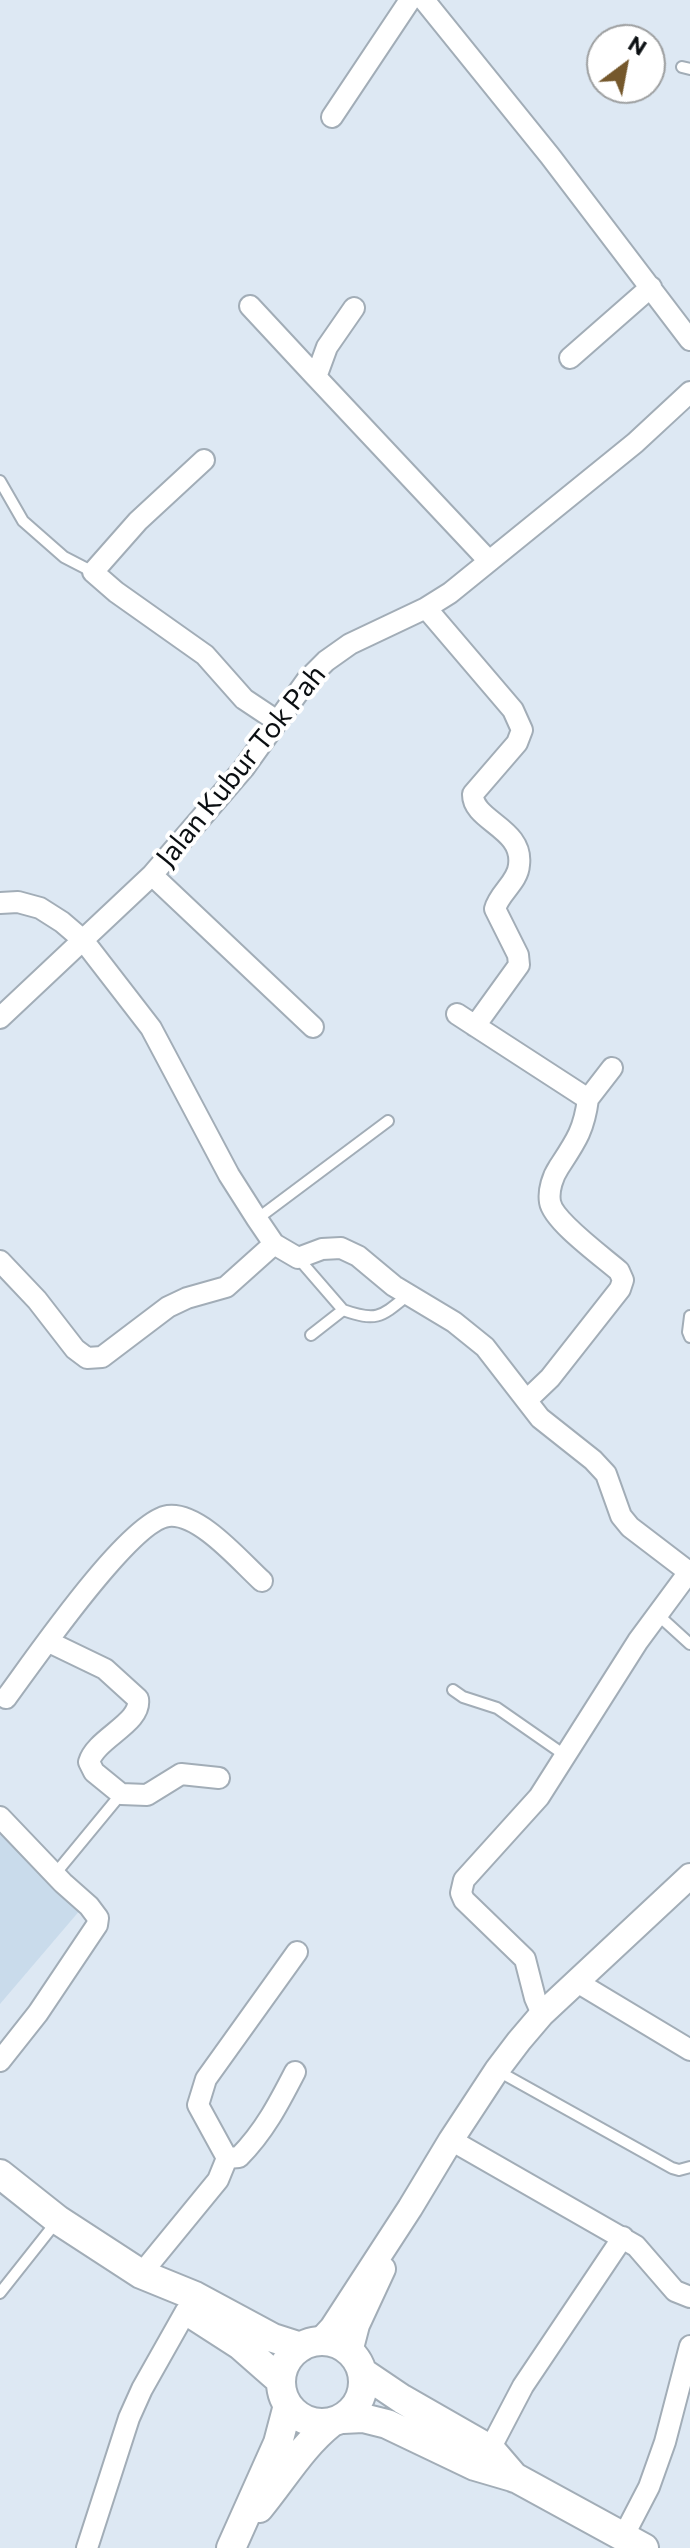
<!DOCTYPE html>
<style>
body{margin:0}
#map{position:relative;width:690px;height:2548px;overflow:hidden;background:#dde8f3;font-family:Commissioner,sans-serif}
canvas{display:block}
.north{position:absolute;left:586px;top:24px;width:80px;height:80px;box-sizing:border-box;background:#fff;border:2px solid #9d9fa0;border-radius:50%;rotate:32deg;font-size:22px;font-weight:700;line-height:32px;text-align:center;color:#0b0f12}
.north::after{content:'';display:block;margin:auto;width:28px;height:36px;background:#75582c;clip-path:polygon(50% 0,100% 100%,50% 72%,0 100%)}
</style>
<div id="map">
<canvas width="690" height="2548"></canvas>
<div class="north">N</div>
</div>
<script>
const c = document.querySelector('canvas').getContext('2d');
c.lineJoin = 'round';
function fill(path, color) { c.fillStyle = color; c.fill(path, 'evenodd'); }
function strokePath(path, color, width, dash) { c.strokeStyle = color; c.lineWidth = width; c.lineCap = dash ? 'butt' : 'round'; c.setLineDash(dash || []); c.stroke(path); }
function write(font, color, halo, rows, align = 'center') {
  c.font = font + ' Commissioner,sans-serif'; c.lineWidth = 8; c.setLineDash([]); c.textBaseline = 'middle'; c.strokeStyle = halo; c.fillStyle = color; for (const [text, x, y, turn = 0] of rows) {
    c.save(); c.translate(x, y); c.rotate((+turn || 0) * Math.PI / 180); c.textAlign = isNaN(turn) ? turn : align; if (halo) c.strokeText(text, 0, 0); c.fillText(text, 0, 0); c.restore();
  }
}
fill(new Path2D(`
 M 0,1830 L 81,1909 L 0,2004 Z`), '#c9dbeb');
const service = new Path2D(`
 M 682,67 L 690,69
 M 0,481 L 23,521 L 64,557 L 93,572
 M 257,1219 L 388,1121
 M 298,1258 L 343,1310
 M 690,1316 L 688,1332 L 690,1337
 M 311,1335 L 343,1310 C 377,1322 381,1317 408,1295
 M 657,1614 L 690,1644
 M 453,1690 L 463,1697 L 497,1708 L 566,1756
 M 55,1874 L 121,1794
 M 498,2071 L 672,2168 L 679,2170 L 690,2167
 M 0,2293 L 57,2221`);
const minor = new Path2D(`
 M 424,0 L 550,156 L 690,340
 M 332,117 L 410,0
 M 250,306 L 316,377
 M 354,308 L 327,347 L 316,377 L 488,560
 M 570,358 L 651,287
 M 204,460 L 138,521 L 93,572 L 116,592 L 205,655 L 244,699 L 277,721
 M 426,608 L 513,710 L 522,730 L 517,743 L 473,794 C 472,821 524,828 519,865 C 518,882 499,893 495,909 L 518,955 L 519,965 L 475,1026
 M 152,875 L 313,1027
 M 0,903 L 18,902 L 40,908 L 62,922 L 83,940 L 151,1028 L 229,1175 L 257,1219 L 274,1244 L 298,1258 L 322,1249 L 341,1248 L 358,1256 L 394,1286 L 454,1322 L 485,1347 L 540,1418 L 593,1460 L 606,1474 L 621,1516 L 630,1527 L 689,1572 L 690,1570
 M 457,1014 L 588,1099 C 584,1130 576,1141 559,1167 C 553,1176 548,1190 550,1202 C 553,1221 603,1257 619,1271 L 623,1280 L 620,1289 L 550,1378 L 527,1400
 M 0,1018 L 152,875 L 244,768 L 307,680 L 326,661 L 350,644 L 426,608 L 450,593 L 635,443 L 690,392
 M 588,1099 L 612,1068
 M 0,1261 L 37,1300 L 75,1349 L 87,1358 L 102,1357 L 168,1307 L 187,1298 L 226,1287 L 274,1244
 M 49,1642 L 105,1669 L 138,1699 C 142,1723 96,1738 89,1762 L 94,1772 L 121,1794 L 147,1795 L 181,1774 L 219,1778
 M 6,1698 C 32,1663 129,1521 168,1516 C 199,1512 240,1561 262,1581
 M 0,1817 L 63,1883 L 89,1906 L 98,1918 L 97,1925 L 38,2013 L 0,2061
 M 577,1982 L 690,2050
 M 542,2014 L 535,1998 L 525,1959 L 464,1900 L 461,1893 L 464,1880 L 539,1797 L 638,1641 L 689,1572
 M 451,2140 L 636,2246 L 675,2291 L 690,2297
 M 227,2158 L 239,2157 C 264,2132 279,2103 295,2072
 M 141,2274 L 218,2180 L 227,2158 L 198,2105 L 206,2079 L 297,1952
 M 490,2449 L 523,2386 L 623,2237
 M 623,2537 L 649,2487 L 665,2442 L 690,2346
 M 87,2548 L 129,2418 L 142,2389 L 186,2311`);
const tertiary = new Path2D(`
 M 320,2341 L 332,2328 L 410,2208 L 451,2140 L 497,2070 L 519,2041 L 542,2014 L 690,1876
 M 350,2352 L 357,2325 L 383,2269`);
const secondary = new Path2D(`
 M 0,2174 L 58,2220 L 141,2274 L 195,2296 L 273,2338 L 301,2347
 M 195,2316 L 240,2345 L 281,2381
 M281 2382a41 41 0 1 1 82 0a41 41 0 1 1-82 0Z
 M 362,2372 L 402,2399 L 491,2450 L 515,2478
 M 343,2419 L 363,2418 L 387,2424 L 475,2466 L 516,2478 L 644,2548
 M 259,2508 C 283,2479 302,2446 331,2423
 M 231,2548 L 278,2443 L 288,2405`);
strokePath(service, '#a2adb7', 14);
strokePath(minor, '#a2adb7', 24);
strokePath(tertiary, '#a2adb7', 28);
strokePath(secondary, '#a2adb7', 32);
strokePath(service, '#fff', 10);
strokePath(minor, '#fff', 20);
strokePath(tertiary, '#fff', 24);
strokePath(secondary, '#fff', 28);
write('28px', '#0b0f12', '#fff', [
 ["Jalan Kubur Tok Pah",241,766,-51]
]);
</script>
